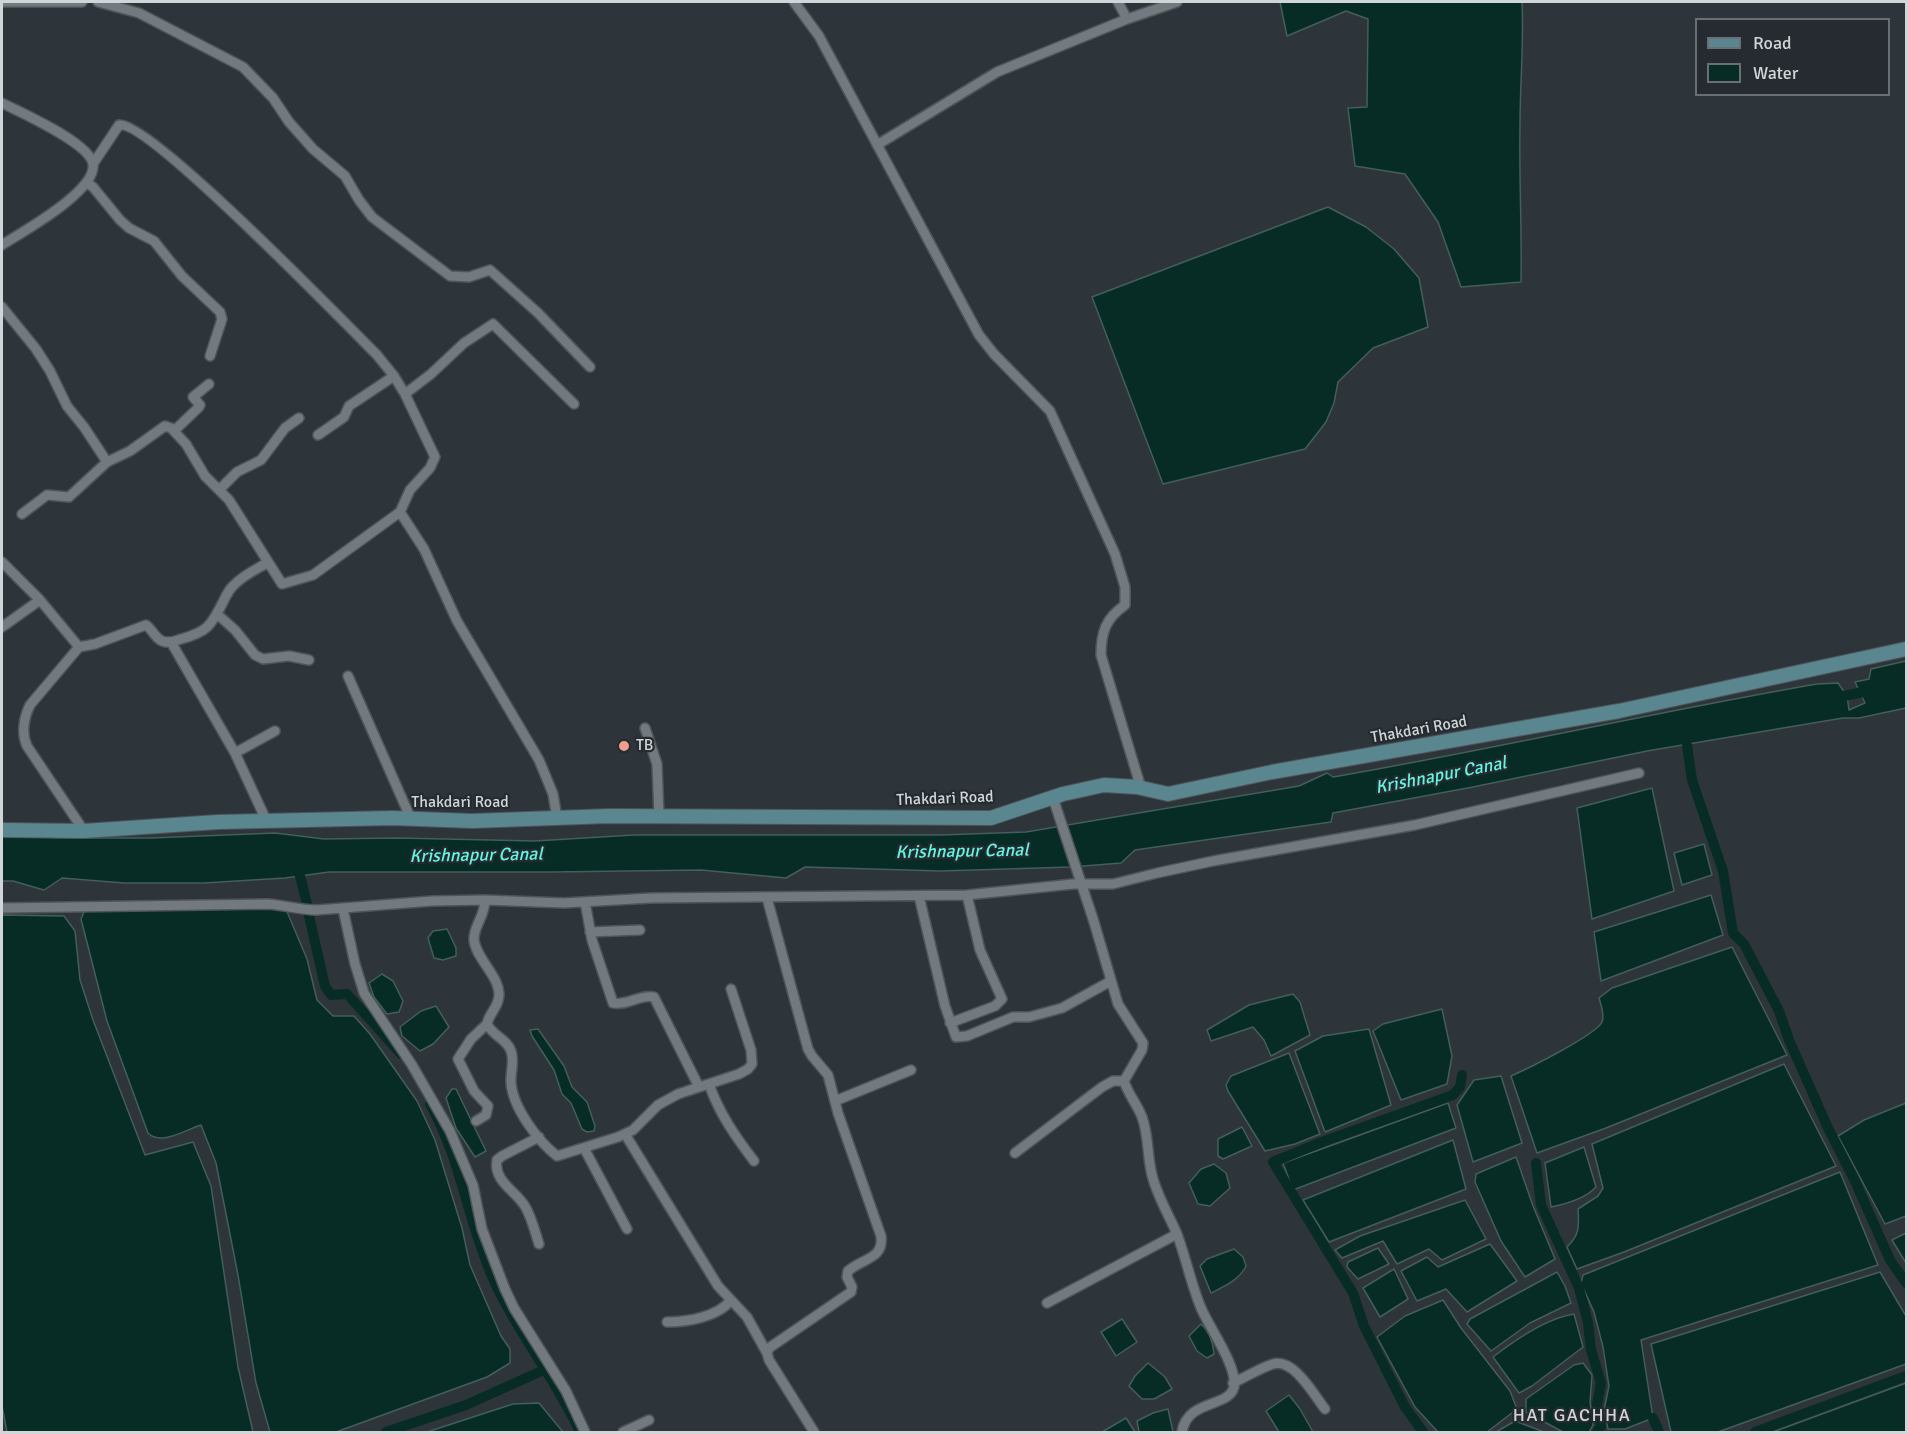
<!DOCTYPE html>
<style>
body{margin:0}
#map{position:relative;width:1908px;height:1434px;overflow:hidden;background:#2e353a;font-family:Signika,sans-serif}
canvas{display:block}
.frame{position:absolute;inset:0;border:3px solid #d0d5d8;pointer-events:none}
.legend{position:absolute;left:1695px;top:18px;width:195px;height:78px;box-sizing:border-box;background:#252b30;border:2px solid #696f73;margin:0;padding:8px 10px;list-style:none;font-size:18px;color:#d0d5d8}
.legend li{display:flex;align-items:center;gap:12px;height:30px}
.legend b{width:30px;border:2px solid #696f73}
</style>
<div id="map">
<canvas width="1908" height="1434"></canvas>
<div class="frame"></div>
<ul class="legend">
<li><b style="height:8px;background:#5a8690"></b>Road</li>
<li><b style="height:16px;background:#072b25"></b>Water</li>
</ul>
</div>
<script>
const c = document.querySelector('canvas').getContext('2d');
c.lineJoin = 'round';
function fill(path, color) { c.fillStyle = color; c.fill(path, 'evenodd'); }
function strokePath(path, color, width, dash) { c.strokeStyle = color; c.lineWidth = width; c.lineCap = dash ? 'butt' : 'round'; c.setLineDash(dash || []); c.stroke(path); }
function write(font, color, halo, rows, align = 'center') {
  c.font = font + ' Signika,sans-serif'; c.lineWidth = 4.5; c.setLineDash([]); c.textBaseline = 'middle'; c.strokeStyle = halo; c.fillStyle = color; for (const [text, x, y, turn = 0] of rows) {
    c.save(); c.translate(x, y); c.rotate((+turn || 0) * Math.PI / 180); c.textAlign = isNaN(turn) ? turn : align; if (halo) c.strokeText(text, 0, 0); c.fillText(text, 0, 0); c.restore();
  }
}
const water = new Path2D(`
 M 1280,2 L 1522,2 C 1524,43 1520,84 1520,125 C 1519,178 1522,230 1521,282 L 1461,287 L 1438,222 L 1405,174 L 1355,166 L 1348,108 L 1367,107 L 1368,19 L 1346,11 L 1287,36 Z
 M 1328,207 L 1366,227 L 1394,249 L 1419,278 L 1428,327 L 1373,348 L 1338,382 L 1334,403 L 1326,422 L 1305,449 L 1163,484 L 1092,297 Z
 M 1906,661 L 1906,708 L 1859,718 L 1843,718 L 1789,727 L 1647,751 L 1473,787 L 1333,813 L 1331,822 L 1135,850 L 1121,863 L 1071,867 L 940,871 L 805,867 L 786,878 L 701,870 L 550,872 L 329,872 L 285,878 L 204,883 L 124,883 L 62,878 L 44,890 L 13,881 L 2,881 L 2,834 L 60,838 L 152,838 L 275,833 L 324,839 L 398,838 L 535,841 L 634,835 L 941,835 L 1026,832 L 1299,786 L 1327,773 L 1333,777 C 1495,749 1655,712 1817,684 L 1838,683 L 1847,696 L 1849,710 L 1865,703 L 1855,682 L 1869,679 L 1871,669 Z
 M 1652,788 L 1674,891 L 1592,919 L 1577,808 Z
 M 1704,844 L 1712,875 L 1682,885 L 1674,853 Z
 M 1711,895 L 1723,935 L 1601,981 L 1594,932 Z
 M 285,907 L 307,959 L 317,1000 L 333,1016 L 354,1016 L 370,1034 L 417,1101 L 435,1140 L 462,1228 L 470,1265 L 501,1336 L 510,1349 L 510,1363 L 487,1377 L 336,1432 L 270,1432 L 256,1383 L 238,1275 L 216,1163 L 201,1125 C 185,1130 161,1146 148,1133 L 107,1021 L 81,919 L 85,910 Z
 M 2,915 L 64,916 L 75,931 L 80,980 L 93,1020 L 145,1155 L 193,1142 L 211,1186 L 238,1367 L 253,1432 L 7,1432 L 2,1406 Z
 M 447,929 L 456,948 L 456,956 L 443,960 L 434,958 L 428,938 L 433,931 Z
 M 1732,947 L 1787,1055 L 1606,1128 L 1537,1153 L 1511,1076 C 1527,1069 1596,1035 1602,1022 C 1605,1015 1601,1005 1599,998 L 1612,988 Z
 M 382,974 L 393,981 L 403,1001 L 399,1012 L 387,1014 L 374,997 L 369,983 Z
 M 1293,994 L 1300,1002 L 1310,1035 L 1271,1056 L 1264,1040 L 1253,1027 L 1211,1041 L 1207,1030 L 1249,1005 Z
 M 436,1006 L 449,1027 L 433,1044 L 420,1051 L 402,1036 L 400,1027 L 421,1011 Z
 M 1442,1009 L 1452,1056 L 1447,1084 L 1401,1100 L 1373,1031 L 1383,1024 Z
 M 538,1029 L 564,1066 L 572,1087 L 587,1102 L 595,1126 L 594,1131 L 587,1132 L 582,1129 L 571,1103 L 562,1094 L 554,1070 L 532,1036 L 530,1030 Z
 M 1369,1029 L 1391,1105 L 1325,1132 L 1295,1051 L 1323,1036 Z
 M 1289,1053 L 1320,1134 L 1295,1144 L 1265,1151 L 1228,1091 L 1226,1085 L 1231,1076 Z
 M 1784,1064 L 1836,1166 L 1624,1252 L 1577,1269 L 1567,1247 C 1580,1235 1579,1226 1578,1209 L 1598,1196 L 1603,1188 L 1592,1144 Z
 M 1501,1076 L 1522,1143 L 1473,1162 L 1457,1105 L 1474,1080 Z
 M 452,1089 L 456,1089 L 486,1151 L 475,1157 L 456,1128 L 446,1098 Z
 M 1448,1103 L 1456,1128 L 1293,1190 L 1283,1163 Z
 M 1906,1103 L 1906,1216 L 1885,1224 L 1838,1136 L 1864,1120 Z
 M 1242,1127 L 1252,1146 L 1223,1159 L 1218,1156 L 1218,1139 Z
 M 1453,1140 L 1466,1189 L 1329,1242 L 1303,1200 Z
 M 1584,1147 L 1596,1187 C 1585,1199 1566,1204 1551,1207 L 1545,1163 Z
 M 1516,1157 L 1533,1206 L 1555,1259 L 1525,1277 L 1501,1241 L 1475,1182 L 1476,1174 Z
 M 1214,1164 L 1226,1173 L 1230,1188 L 1210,1206 L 1198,1204 L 1189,1183 L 1201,1169 Z
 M 1840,1172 L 1878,1265 L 1641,1340 L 1653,1418 L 1625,1429 L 1608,1429 L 1604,1410 L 1609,1386 L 1603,1347 L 1594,1312 L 1581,1283 L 1583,1275 Z
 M 1465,1200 L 1486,1239 L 1442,1260 L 1429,1249 L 1397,1264 L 1383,1241 L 1342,1258 L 1335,1250 L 1360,1236 Z
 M 1906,1233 L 1906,1263 L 1892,1240 Z
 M 1490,1244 L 1517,1281 L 1467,1312 L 1446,1289 L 1417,1301 L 1401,1271 L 1427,1257 L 1438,1267 Z
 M 1378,1248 L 1389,1264 L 1358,1279 L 1347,1267 L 1348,1262 Z
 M 1234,1249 L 1243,1257 L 1246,1266 C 1239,1280 1225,1286 1211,1293 L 1200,1266 L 1207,1259 Z
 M 1394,1269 L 1408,1299 L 1380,1317 L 1363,1288 Z
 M 1557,1272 L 1565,1286 L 1571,1303 L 1530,1323 L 1491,1351 L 1467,1324 L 1470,1319 Z
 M 1880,1272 L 1906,1316 L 1906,1364 L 1718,1432 L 1671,1432 L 1651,1344 Z
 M 1443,1300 L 1461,1328 L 1510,1391 L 1517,1409 L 1487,1432 L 1438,1432 L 1415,1407 L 1377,1337 L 1405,1316 Z
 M 1574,1314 L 1583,1347 L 1532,1386 L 1519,1393 L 1493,1357 C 1515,1340 1547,1318 1574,1314 Z
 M 1122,1319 L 1137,1342 L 1116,1356 L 1101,1332 Z
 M 1201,1324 C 1210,1332 1213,1343 1214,1354 L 1207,1358 L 1197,1351 L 1189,1336 Z
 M 1148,1363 L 1165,1377 L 1172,1389 L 1154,1399 L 1142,1399 L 1129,1386 L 1135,1376 Z
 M 1583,1363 L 1592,1375 L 1590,1402 L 1593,1425 L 1589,1432 L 1563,1432 L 1526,1412 L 1526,1399 L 1574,1365 Z
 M 1906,1383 L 1906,1432 L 1773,1432 Z
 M 1289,1395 L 1300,1409 L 1313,1432 L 1279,1432 L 1266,1411 Z
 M 539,1403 L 563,1432 L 427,1432 L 513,1404 Z
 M 1168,1409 L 1173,1432 L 1139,1432 L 1137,1421 L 1153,1413 Z
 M 1126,1418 L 1135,1432 L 1102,1432 Z
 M 1515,1421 L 1544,1432 L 1496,1432 Z`);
fill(water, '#072b25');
strokePath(water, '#435e5b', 1.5);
strokePath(new Path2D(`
 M 1833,698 L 1874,690
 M 1687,745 L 1692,780 L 1723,871 L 1733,933 L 1744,944 L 1779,1011 L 1789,1040 L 1828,1128 L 1854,1179 L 1890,1260 L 1906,1283
 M 300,876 L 308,908
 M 309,916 L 325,986 L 331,995 L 347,994 L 401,1054
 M 430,1104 C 461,1159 468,1223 494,1281 C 518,1334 556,1379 580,1432
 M 1536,1163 L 1541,1205 L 1579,1288 L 1588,1323 L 1591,1350 L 1601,1383 L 1597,1405 L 1601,1426 L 1597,1432
 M 1653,1418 L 1659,1432
 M 386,1432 L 466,1405 L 546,1369
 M 1423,1432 L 1405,1407 L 1364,1326 L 1353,1293 L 1273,1162 L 1322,1142 L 1453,1095 L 1460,1087 L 1462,1075
 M 1755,1432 L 1906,1376`), '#072b25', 10);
const street = new Path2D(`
 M 2,2 L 82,2
 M 98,2 L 139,13 L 243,67 L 273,98 L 289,122 L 313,149 L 345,176 L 359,200 L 372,217 L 450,276 L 469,277 L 490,270 L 538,313 L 590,367
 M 794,2 L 819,36 L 979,335 L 994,354 L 1050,411 L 1115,554 L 1125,587 L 1125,605 C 1106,618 1101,632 1101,655 L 1141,788
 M 1118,2 L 1127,19
 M 2,103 C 20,112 90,143 93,164 C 97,191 22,232 2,245
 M 877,145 L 997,72 L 1127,19 L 1177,2
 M 93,164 L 119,125 C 148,120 345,323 377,355 L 394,376 L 405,394 L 435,457 L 430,468 L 410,490 L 400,512
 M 87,183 L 93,187 L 120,220 L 129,228 L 154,241 L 182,276 L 220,312 L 222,319 L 210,356
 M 2,307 L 36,349 L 50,371 L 67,406 L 84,427 L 107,462 L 130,451 L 165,426 L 171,428 L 186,444 L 205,476 L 229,500 L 282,584 L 313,575 L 400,512 L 424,549 L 457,621 L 539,760 L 553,794 L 557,818
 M 405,394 L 431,374 L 464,343 L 493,324 L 574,404
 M 174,431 L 199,407 L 200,405 L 193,397 L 209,384
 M 318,435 L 344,417 L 349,406 L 394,376
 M 219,490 L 237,472 L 261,460 L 285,428 L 299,418
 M 22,514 L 47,495 L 69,497 L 107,462
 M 2,562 L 40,600 L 79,647 L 95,644 L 146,625 C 152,629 155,638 162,641 C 169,644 175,641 181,639 C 207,632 211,626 223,602 C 226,596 228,591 233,586 C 243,575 255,570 267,563
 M 217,614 L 235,630 L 255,655 L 263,659 L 289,656 L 309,660
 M 2,627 L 40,600
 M 171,642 L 235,753 L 267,822
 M 79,647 L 30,705 C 24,717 21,733 27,746 L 84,831
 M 348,676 L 411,819
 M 645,728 L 657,764 L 659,816
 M 235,753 L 275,731
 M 1053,798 L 1094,922 L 1118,1004 L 1143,1043 L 1142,1050 L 1124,1081 C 1128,1094 1137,1104 1142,1117 C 1149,1136 1147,1156 1152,1175 C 1157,1196 1169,1215 1177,1234 C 1186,1258 1191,1284 1201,1308 C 1209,1327 1238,1367 1234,1387 C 1229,1408 1187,1399 1182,1432
 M 919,896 L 945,1006 L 956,1037 L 967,1036 L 1013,1017 L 1029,1017 L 1062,1008 L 1111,981
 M 767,898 L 808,1049 L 812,1056 L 828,1075 L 838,1113 L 881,1236 C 884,1259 863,1258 848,1271 L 847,1277 L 852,1287 L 851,1292 L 769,1348 L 767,1353 L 769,1360 L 814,1432
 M 485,900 C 485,917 473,926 474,940 C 476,959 499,975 499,995 C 499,1007 489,1013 487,1024 C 493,1036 507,1039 511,1051 C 515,1061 510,1073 511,1083 C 513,1108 538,1141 557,1156 L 618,1137 L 633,1130 L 658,1105 L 678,1094 L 739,1074 L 748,1069 L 752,1064 L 751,1050 L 731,989
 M 585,902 L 592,940 L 613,1003 C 627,1006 640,994 654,997 L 699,1087
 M 2,908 L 267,904 C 286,905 297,910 317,910 L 432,901 L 485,900 L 564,903 L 651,898 L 967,895 L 1073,884 L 1113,884 L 1157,873 L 1213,861 L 1415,825 L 1639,773
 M 343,909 L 355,964 L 364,993 L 412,1065 L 450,1131 L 473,1185 L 482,1229 L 505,1289 L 514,1308 L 566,1391 L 585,1432
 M 590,932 L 640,930
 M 950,1023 L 995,1006 L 1002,999 L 980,950 L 967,895
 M 709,1084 C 719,1113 735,1136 754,1161
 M 835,1101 L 911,1070
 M 476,1121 L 486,1115 L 488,1106 L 474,1091 L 458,1059 L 471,1039 L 487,1024
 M 625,1134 L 718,1286 L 747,1317 L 767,1353
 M 539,1137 L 502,1156 L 497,1160 C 493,1182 517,1191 526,1208 C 532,1219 535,1232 539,1244
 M 584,1148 L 627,1229
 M 1015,1153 L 1102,1087 L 1113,1081 L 1124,1081
 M 1047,1303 L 1177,1234
 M 667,1322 C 687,1322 718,1317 731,1300
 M 1233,1383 C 1246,1377 1260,1368 1273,1364 C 1294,1358 1314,1395 1325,1409
 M 623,1432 L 649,1420`);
const secondary = new Path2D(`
 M 2,830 L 84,831 L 218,822 L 392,818 L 472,821 L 609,816 L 991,818 L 1063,794 L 1104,785 L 1137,787 L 1168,794 L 1272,772 L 1619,711 L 1906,649`);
strokePath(street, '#4e5458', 12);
strokePath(secondary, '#4e5458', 16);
strokePath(street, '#727a7f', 9);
strokePath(secondary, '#5a8690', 14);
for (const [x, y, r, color] of [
 [624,746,6,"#f59d8f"]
]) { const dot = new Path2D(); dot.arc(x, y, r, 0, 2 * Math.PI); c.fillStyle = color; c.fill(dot); strokePath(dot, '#252b30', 2); }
write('16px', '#d0d5d8', '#252b30', [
 ["Thakdari Road",1419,730,-10],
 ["Thakdari Road",945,799,-2],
 ["Thakdari Road",460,803]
]);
write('16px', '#d0d5d8', '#252b30', [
 ["TB",636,746]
], 'left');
write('italic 18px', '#60f6df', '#252b30', [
 ["Krishnapur Canal",1441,776,-11],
 ["Krishnapur Canal",962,852,-1],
 ["Krishnapur Canal",476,856,-1]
]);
c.letterSpacing = '1.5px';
write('18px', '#d0d5d8', '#252b30', [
 ["HAT GACHHA",1572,1416]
]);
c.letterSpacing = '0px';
</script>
